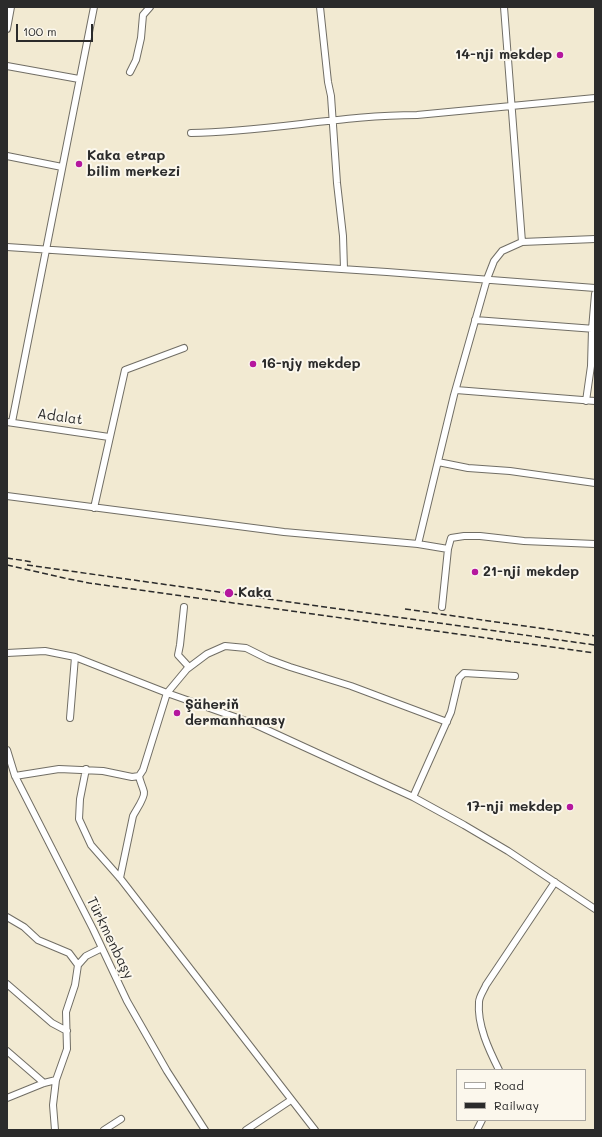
<!DOCTYPE html>
<meta charset="utf-8">
<style>
body{margin:0}
#map{position:relative;width:602px;height:1137px;overflow:hidden;background:#f2ead2;font-family:Mali,sans-serif}
canvas{display:block}
.frame{position:absolute;inset:0;border:8px solid #2b2b2b;pointer-events:none}
.legend{position:absolute;left:456px;top:1069px;width:130px;height:52px;box-sizing:border-box;background:#fbf7ec;border:1px solid #a8a59f;margin:0;padding:5px 7px;list-style:none;font-size:12px;color:#2b2b2b}
.legend li{display:flex;align-items:center;gap:8px;height:20px}
.legend b{width:20px;border:1px solid #a8a59f}
.scale{position:absolute;left:16px;top:24px;width:77px;height:18px;box-sizing:border-box;border:2px solid #2b2b2b;border-top:0;padding-left:5px;font-size:12px;line-height:14px;white-space:nowrap;color:#2b2b2b;-webkit-text-stroke:3px #fbf7ec;paint-order:stroke}
</style>
<div id="map">
<canvas width="602" height="1137"></canvas>
<div class="frame"></div>
<ul class="legend">
<li><b style="height:5px;background:#fff"></b>Road</li>
<li><b style="height:5px;background:#2b2b2b"></b>Railway</li>
</ul>
<div class="scale">100 m</div>
</div>
<script>
const c = document.querySelector('canvas').getContext('2d');
c.lineJoin = 'round';
function strokePath(path, color, width, dash) { c.strokeStyle = color; c.lineWidth = width; c.lineCap = dash ? 'butt' : 'round'; c.setLineDash(dash || []); c.stroke(path); }
function write(font, color, halo, rows, align = 'center') {
  c.font = font + ' Mali,sans-serif'; c.lineWidth = 4; c.setLineDash([]); c.textBaseline = 'middle'; c.strokeStyle = halo; c.fillStyle = color; for (const [text, x, y, turn = 0] of rows) {
    c.save(); c.translate(x, y); c.rotate((+turn || 0) * Math.PI / 180); c.textAlign = isNaN(turn) ? turn : align; if (halo) c.strokeText(text, 0, 0); c.fillText(text, 0, 0); c.restore();
  }
}
const minor = new Path2D(`
 M 320,7 L 328,82 L 331,96 L 337,183 L 343,236 L 344,269
 M 504,7 L 522,242
 M 7,29 L 11,7
 M 7,66 L 79,79
 M 130,72 L 136,60 L 141,38 L 143,15 L 150,7
 M 191,133 C 267,132 342,115 417,115 L 595,98
 M 7,156 L 62,167
 M 7,247 L 387,272 L 595,288
 M 475,320 L 595,329
 M 456,390 L 595,401
 M 586,401 L 591,366 L 592,329 L 595,294
 M 7,422 L 109,437
 M 12,422 L 94,7
 M 438,462 L 468,468 L 510,471 L 595,483
 M 7,496 L 284,532 L 418,544 L 448,549 L 442,607
 M 94,508 L 125,370 L 184,348
 M 418,544 L 454,395 L 487,279 L 494,261 L 502,251 L 522,242 L 595,239
 M 448,549 L 451,538 L 464,536 L 480,536 L 524,541 L 595,544
 M 184,607 L 180,645 L 178,655 L 189,667
 M 7,653 L 45,651 L 75,657 L 167,693 L 252,723 L 413,797 L 464,825 L 508,851 L 595,909
 M 70,718 L 75,657
 M 7,750 L 15,776 L 93,929 L 127,1001 L 167,1071 L 205,1130
 M 86,769 L 80,799 L 79,819 L 91,845 L 120,878 L 315,1130
 M 15,776 L 59,769 L 103,771 L 132,777 L 139,776 L 143,770 L 167,693 L 187,669 L 207,654 L 225,646 L 246,648 L 268,659 L 290,667 L 351,686 L 447,722
 M 413,797 L 451,712 L 459,678 L 464,673 L 515,676
 M 120,878 L 133,816 C 136,810 145,798 144,792 C 143,787 140,782 139,776
 M 7,917 L 24,927 L 38,940 L 69,953 L 78,965
 M 7,984 L 52,1023 L 67,1031
 M 7,1051 L 44,1083
 M 499,1070 C 489,1050 477,1025 479,1002 C 479,997 484,990 486,985 L 555,882
 M 7,1098 L 44,1083 L 56,1080
 M 55,1130 L 53,1105 L 56,1080 L 67,1049 L 66,1012 L 75,985 L 78,965 L 86,956 L 102,948
 M 104,1130 L 121,1119
 M 246,1130 L 291,1100
 M 477,1130 L 482,1120`);
strokePath(minor, '#716e65', 8);
strokePath(minor, '#fff', 6);
strokePath(new Path2D(`
 M 7,558 L 33,562
 M 7,565 L 64,578 L 89,583 L 595,653
 M 27,565 L 595,645
 M 405,609 L 595,636`), '#2b2b2b', 1.5, [6, 3]);
for (const [x, y, r, color] of [
 [560,55,4,"#b5179e"],
 [79,164,4,"#b5179e"],
 [253,364,4,"#b5179e"],
 [475,572,4,"#b5179e"],
 [229,593,5,"#b5179e"],
 [177,713,4,"#b5179e"],
 [570,807,4,"#b5179e"]
]) { const dot = new Path2D(); dot.arc(x, y, r, 0, 2 * Math.PI); c.fillStyle = color; c.fill(dot); strokePath(dot, '#fbf7ec', 1.5); }
write('bold 14px', '#2b2b2b', '#fbf7ec', [
 ["14-nji mekdep",552,55,"right"],
 ["Kaka etrap",87,156],
 ["bilim merkezi",87,172],
 ["16-njy mekdep",261,364],
 ["21-nji mekdep",483,572],
 ["Kaka",238,593],
 ["Şäheriň",185,705],
 ["dermanhanasy",185,721],
 ["17-nji mekdep",562,807,"right"]
], 'left');
write('14px', '#2b2b2b', '#fbf7ec', [
 ["Adalat",60,417,8],
 ["Türkmenbaşy",110,938,64]
]);
</script>
